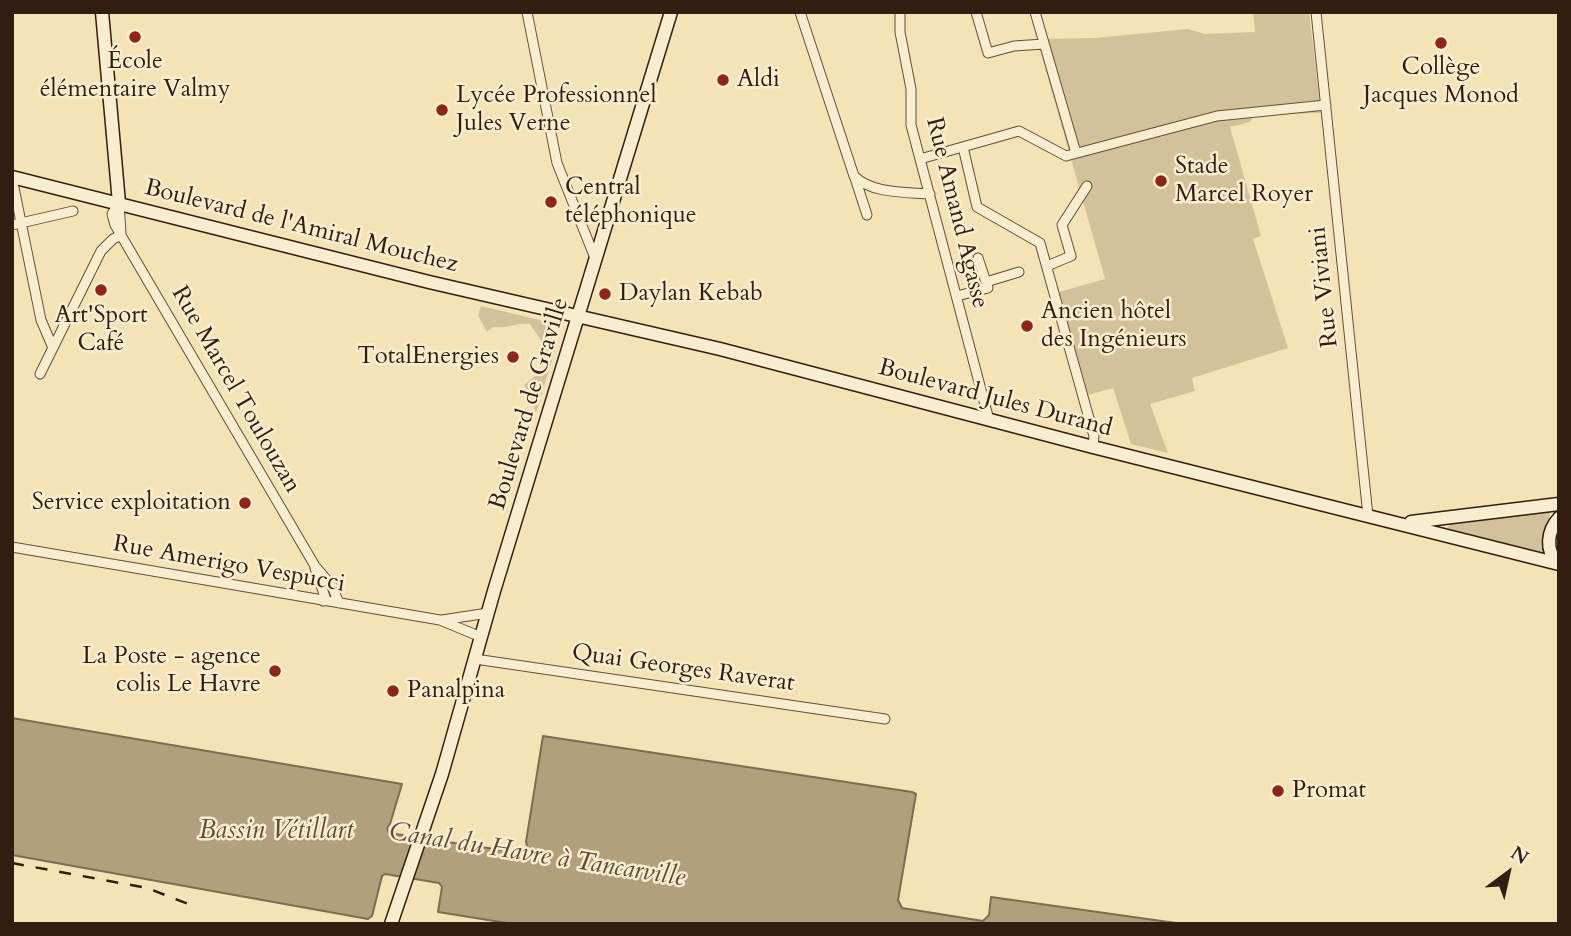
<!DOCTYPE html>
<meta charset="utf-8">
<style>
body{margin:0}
#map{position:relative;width:1571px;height:936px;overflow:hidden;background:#f4e4b5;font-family:Cardo,serif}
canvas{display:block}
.frame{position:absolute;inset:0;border:14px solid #331d11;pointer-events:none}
.north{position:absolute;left:1473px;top:838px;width:70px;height:70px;-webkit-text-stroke:5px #f8edcf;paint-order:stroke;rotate:33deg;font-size:19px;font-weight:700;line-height:28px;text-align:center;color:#331d11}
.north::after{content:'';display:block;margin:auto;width:24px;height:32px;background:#331d11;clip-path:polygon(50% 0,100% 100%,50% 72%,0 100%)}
</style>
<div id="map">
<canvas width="1571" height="936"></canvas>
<div class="frame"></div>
<div class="north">N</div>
</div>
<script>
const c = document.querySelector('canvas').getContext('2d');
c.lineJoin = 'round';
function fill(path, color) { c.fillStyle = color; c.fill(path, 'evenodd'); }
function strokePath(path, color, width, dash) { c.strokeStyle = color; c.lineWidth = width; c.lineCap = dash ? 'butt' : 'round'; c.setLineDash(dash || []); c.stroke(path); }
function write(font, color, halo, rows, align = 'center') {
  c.font = font + ' Cardo,serif'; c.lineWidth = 5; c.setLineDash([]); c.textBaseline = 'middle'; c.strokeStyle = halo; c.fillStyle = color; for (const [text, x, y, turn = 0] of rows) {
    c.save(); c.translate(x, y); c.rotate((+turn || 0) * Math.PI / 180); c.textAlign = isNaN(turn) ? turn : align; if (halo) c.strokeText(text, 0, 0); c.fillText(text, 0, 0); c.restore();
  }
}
fill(new Path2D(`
 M 1253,12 L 1309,12 L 1321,113 L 1255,114 L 1250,122 L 1230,127 L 1261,236 L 1253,239 L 1288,348 L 1192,378 L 1195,391 L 1150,404 L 1168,453 L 1131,444 L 1113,388 L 1088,395 L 1059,292 L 1105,279 L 1037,39 L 1095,38 L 1188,29 L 1205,34 L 1255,32 Z
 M 481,306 L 544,321 L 557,344 L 536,413 L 529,393 L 524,385 L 543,369 L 548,356 L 544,345 L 530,324 C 515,322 507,329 493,327 L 487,332 L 478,315 Z
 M 1550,511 C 1550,532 1535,538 1553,561 L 1485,543 L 1447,528 L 1450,525 Z`), '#d3c299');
const water = new Path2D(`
 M 12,718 L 402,784 L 390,824 L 387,828 L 389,833 L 521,853 L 528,849 L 526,842 L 543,736 L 912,792 L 916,794 L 898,900 L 902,908 L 983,921 L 989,915 L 991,897 L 1183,924 L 513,924 L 438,912 L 442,887 L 439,883 L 385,874 L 382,876 L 372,916 L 368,919 L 12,855 Z`);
fill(water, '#b2a07d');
strokePath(water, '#7f6c52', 2);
const street = new Path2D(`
 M 527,12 L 557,163 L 595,258
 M 800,12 L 854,176 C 872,194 906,192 930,194
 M 900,12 L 900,32 L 911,89 L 911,125 L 989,420
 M 976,12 L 988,53 L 1014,46 L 1044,44
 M 1035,12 L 1076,153
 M 1316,12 L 1368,516
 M 963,147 L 977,207 L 1040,243 L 1094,436 L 1093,447
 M 920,159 L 1019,131 L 1066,156 L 1217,116 L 1326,105
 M 12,178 L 41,320 L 53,348
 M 855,178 L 867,215
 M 119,203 L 112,214 L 115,225 L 315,566 L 332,586 L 339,603
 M 119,203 L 121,233
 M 12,225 L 73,211
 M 1047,266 L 1071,256 L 1062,225 L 1087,186
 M 986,282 L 1019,272
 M 957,296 L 988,288 L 978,258
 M 40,374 L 101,251 L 113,239 L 121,235
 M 12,547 L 440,620 L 481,637
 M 315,568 L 325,597 L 323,601
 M 442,620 L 488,613
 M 475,659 L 885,719`);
const secondary = new Path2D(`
 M 102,12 L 119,203
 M 12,177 L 429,282 L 720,349 L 1093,447 L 1559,564
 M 1411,522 L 1559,504
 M 1558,563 C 1545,551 1547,531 1559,518
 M 391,924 L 442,774 L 494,591 L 671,12`);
strokePath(street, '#634f3a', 11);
strokePath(secondary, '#331d11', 15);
strokePath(street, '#f8edcf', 9);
strokePath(secondary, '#f8edcf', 12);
strokePath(new Path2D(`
 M 12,863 L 147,888 L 191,905`), '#331d11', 2.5, [12, 12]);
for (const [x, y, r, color] of [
 [135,37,7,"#8f2418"],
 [1441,43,7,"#8f2418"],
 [723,80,7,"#8f2418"],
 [442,110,7,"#8f2418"],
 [1161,181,7,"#8f2418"],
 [551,202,7,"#8f2418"],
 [101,290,7,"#8f2418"],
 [605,294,7,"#8f2418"],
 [1027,326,7,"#8f2418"],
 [513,357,7,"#8f2418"],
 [245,503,7,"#8f2418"],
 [275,671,7,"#8f2418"],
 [393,691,7,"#8f2418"],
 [1278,791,7,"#8f2418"]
]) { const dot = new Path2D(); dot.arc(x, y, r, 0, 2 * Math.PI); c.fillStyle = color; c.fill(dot); strokePath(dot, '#f8edcf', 2.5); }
write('24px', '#331d11', '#f8edcf', [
 ["École",135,62,"center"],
 ["élémentaire Valmy",135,90,"center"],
 ["Collège",1441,68,"center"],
 ["Jacques Monod",1441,96,"center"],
 ["Aldi",737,80],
 ["Lycée Professionnel",456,96],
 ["Jules Verne",456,124],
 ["Stade",1175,167],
 ["Marcel Royer",1175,195],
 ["Central",565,188],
 ["téléphonique",565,216],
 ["Daylan Kebab",619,294],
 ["Ancien hôtel",1041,312],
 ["des Ingénieurs",1041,340],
 ["Art'Sport",101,316,"center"],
 ["Café",101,344,"center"],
 ["TotalEnergies",499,357,"right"],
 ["Service exploitation",231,503,"right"],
 ["La Poste - agence",261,657,"right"],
 ["colis Le Havre",261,685,"right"],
 ["Panalpina",407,691],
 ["Promat",1292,791]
], 'left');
write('24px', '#331d11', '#f8edcf', [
 ["Rue Amand Agasse",956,213,76],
 ["Boulevard de l'Amiral Mouchez",301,227,14],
 ["Rue Viviani",1325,287,-96],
 ["Rue Marcel Toulouzan",235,390,60],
 ["Boulevard Jules Durand",995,399,15],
 ["Boulevard de Graville",530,404,-73],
 ["Rue Amerigo Vespucci",229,565,10],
 ["Quai Georges Raverat",683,669,8]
]);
write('italic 26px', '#5f4b37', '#f8edcf', [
 ["Bassin Vétillart",276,832],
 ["Canal du Havre à Tancarville",537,856,9]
]);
</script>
